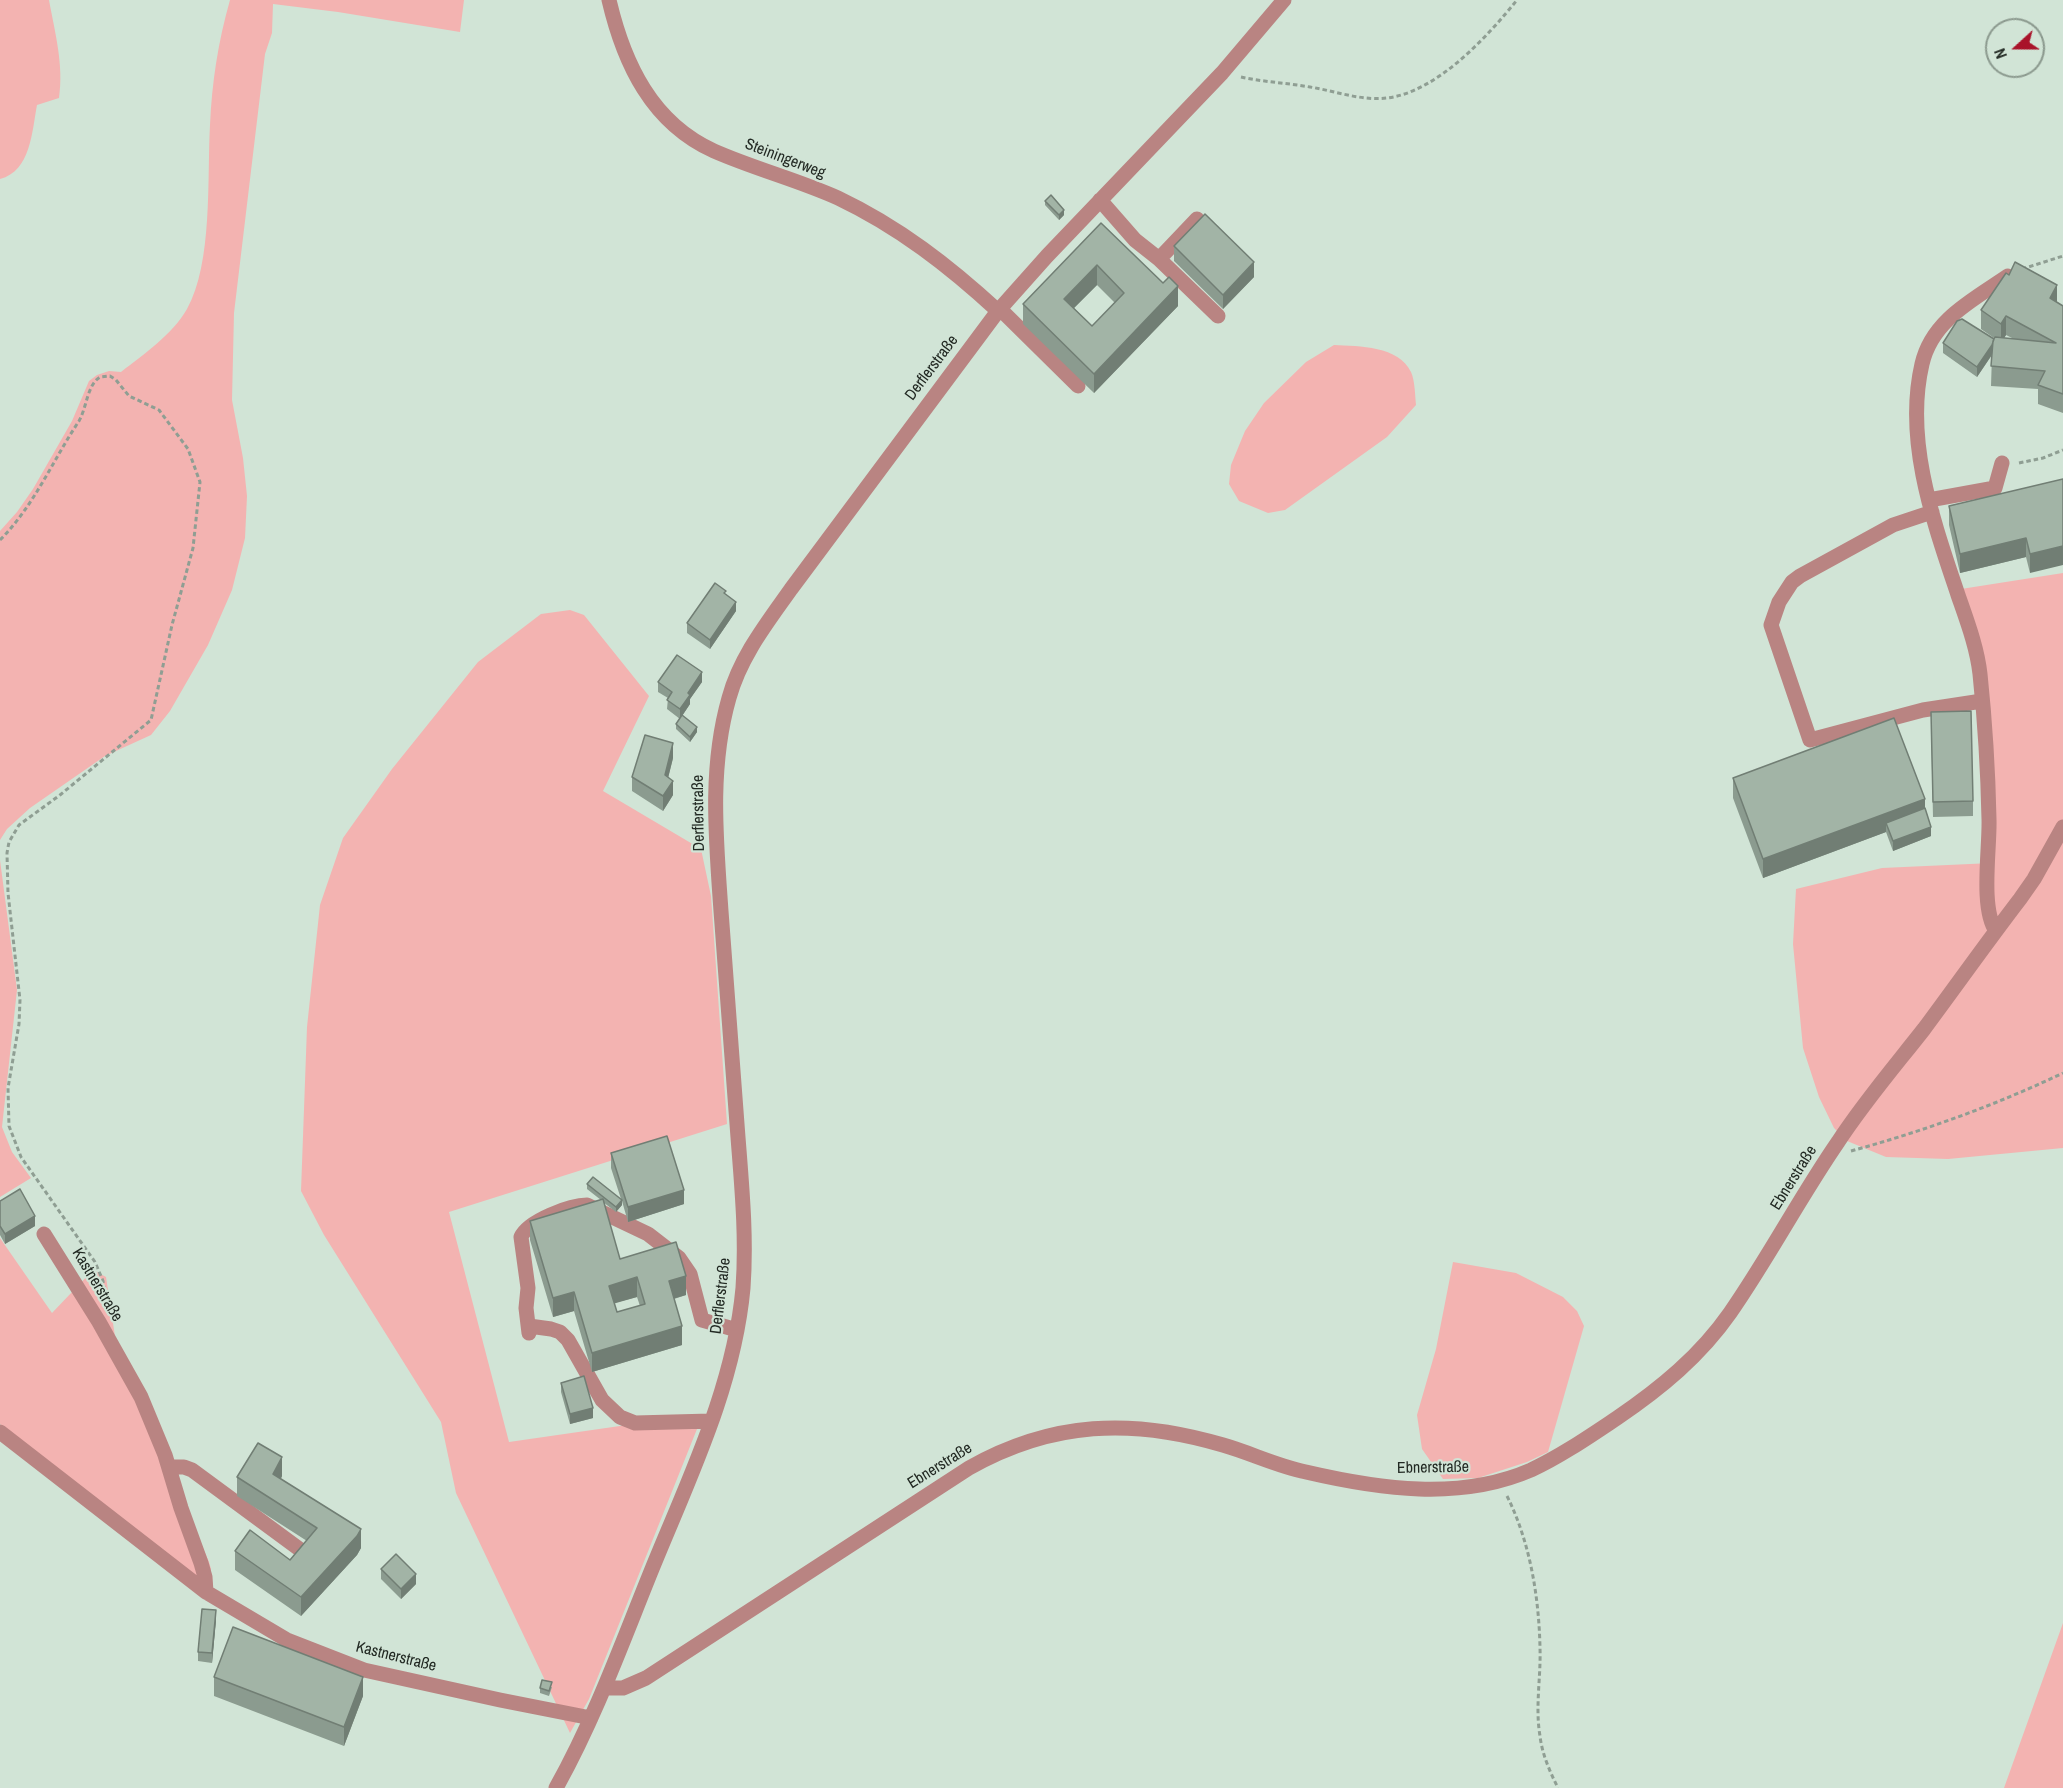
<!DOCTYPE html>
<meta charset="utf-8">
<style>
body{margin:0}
#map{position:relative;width:2063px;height:1788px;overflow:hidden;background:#d1e4d6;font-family:"Archivo Narrow",sans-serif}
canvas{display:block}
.north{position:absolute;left:1985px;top:18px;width:60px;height:60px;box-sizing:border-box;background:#d1e4d6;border:2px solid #8b998e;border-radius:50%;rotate:249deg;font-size:16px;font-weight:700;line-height:24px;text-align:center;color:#222923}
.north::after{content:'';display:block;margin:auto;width:21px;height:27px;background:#a9132a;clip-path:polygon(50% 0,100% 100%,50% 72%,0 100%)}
</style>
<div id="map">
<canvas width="2063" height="1788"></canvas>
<div class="north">N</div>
</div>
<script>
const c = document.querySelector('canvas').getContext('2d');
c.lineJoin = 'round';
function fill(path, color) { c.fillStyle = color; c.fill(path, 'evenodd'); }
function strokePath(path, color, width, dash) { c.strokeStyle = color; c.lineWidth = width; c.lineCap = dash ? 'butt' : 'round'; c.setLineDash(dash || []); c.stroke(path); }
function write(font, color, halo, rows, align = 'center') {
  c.font = font + ' "Archivo Narrow",sans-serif'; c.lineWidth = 4.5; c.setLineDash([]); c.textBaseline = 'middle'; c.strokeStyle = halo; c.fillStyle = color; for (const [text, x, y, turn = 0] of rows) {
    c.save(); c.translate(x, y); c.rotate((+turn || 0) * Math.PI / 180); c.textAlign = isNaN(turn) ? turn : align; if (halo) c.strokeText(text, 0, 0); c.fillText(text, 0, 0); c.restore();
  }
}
fill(new Path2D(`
 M 0,0 L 49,0 C 55,33 64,65 59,98 L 37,105 C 32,131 31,171 0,179 Z
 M 230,0 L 464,0 L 460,32 L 338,12 L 273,4 L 272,33 L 265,54 L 234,313 L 232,400 L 243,458 L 247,496 L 245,538 L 232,590 L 208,645 L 170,711 L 151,735 L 105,756 L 30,808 L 7,829 L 0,840 L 0,531 L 17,512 L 33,489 L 72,421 L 89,381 L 97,375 L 109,371 L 121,372 C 144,354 172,335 187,309 C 213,263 207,178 210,125 C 212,82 218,42 230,0 Z
 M 1334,345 C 1359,346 1399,346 1411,372 C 1415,381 1415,395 1416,405 L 1387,437 L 1285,510 L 1268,513 L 1239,501 L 1229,484 L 1231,465 L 1245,431 L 1264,403 L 1306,362 Z
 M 2063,573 L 2063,1148 L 1948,1159 L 1886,1157 L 1847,1141 L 1834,1128 L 1819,1097 L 1803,1048 L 1793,944 L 1796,889 L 1882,868 L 1992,863 L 1990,734 L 1961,589 Z
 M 570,610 L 584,615 L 649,696 L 603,791 L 701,849 L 711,896 L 727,1124 L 449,1212 L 509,1442 L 703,1414 L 589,1699 L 570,1733 L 456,1493 L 441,1422 L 324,1235 L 301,1191 L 307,1027 L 320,905 L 343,838 L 392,769 L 478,662 L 541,614 Z
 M 0,860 L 17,990 L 2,1127 L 12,1152 L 31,1178 L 0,1197 Z
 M 0,1238 L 52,1313 L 93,1270 L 106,1277 L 116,1343 L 209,1562 L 211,1569 L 208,1585 L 0,1424 Z
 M 1453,1262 L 1516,1273 L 1563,1297 L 1577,1311 L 1584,1326 L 1548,1452 L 1527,1462 L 1478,1478 L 1443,1479 L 1422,1449 L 1417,1415 L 1436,1349 Z
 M 2063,1623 L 2063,1788 L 2004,1788 Z`), '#f3b3b1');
strokePath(new Path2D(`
 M 1241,77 C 1264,82 1287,83 1310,87 C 1335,91 1361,101 1387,98 C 1437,92 1487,37 1517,0
 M 2022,269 L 2063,256
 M 2019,463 L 2043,458 L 2063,450
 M 0,540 C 34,506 53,460 79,421 C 87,407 87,385 100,377 L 110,376 L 116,380 L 129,396 L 159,410 L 188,449 L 200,482 L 193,548 L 172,625 L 151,720 L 60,795 L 19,825 L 9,842 L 7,853 L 8,893 L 20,1000 L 19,1024 L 8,1088 L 9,1126 L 21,1157 L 95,1262 L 103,1281 L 106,1299
 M 1851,1151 C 1924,1131 1996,1105 2063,1073
 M 1507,1496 C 1530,1542 1539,1597 1540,1648 C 1541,1677 1535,1707 1540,1736 C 1542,1754 1550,1772 1558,1788`), '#8f9e93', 3, [4.5, 3]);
strokePath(new Path2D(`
 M 609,0 C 624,64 652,123 714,151 C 755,169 798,180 838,198 C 899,227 949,266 998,311
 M 1100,200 L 1135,240 L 1159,259 L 1218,316
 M 1159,259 L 1197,219
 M 1000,309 L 1078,386
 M 1929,500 L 1995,488 L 2002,463
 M 1932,512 L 1893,525 L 1800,576 L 1792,582 L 1779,602 L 1771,625 L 1810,740 L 1923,710 L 1982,701
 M 1996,931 C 1980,908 1990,848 1989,819 C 1988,771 1985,722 1980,674 C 1977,647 1967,621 1958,595 C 1934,523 1904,441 1922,364 C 1932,320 1973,300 2008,276
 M 44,1234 L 99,1322 L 141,1397 L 165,1455 L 181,1508 L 201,1563 L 205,1577 L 206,1592
 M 529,1326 L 551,1329 L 560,1332 L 568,1340 L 602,1400 L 620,1417 L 635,1423 L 711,1421
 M 529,1333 L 526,1308 L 528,1288 L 521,1237 C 528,1221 570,1205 587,1205 L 648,1234 L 679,1258 L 690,1274 L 702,1320 L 737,1330
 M 0,1432 L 206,1592 L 287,1640 L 364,1670 L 500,1700 L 591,1718
 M 169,1467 L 184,1467 L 192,1470 L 302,1551
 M 604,1688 L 623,1688 L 646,1678 L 969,1468 C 1052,1421 1132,1418 1223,1445 C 1251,1453 1277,1466 1306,1472 C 1379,1489 1460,1501 1531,1470 C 1561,1456 1590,1436 1617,1418 C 1661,1388 1700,1356 1730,1313 C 1769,1257 1800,1197 1838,1142 C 1864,1102 1895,1066 1924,1029 C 1956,986 1987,942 2020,899 L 2034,879 L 2063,827
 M 556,1788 C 595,1718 622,1643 652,1569 C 689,1478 734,1387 743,1288 C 747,1233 741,1179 737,1124 C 732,1053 727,982 721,911 C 716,839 709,768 729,698 C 740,657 767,623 791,589 L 998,311 L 1047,256 L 1222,73 L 1284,0`), '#b98482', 15);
fill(new Path2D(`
 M 1045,201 L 1064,215 L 1059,220 L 1045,205 Z
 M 1101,223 L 1178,306 L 1094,393 L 1023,324 L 1023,304 ZM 1097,285 L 1115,303 L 1092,326 L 1074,308 Z
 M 1174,246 L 1254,277 L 1223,309 L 1174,261 Z
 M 2057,302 L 2063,306 L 2063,413 L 2038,404 L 2038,389 L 1991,386 L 1992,355 L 1977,377 L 1943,353 L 1943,343 L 1994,339 L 1994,338 L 1981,329 L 1981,310 ZM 2006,335 L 2014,339 L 2004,338 Z
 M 2063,479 L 2030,573 L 2026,557 L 1960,573 L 1949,525 L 1949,506 Z
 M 726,594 L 736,611 L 710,649 L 687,633 L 687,623 Z
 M 658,682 L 702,682 L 690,699 L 690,704 L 680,719 L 667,709 L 668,698 L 658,692 Z
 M 676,724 L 697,732 L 690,742 L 676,729 Z
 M 1931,726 L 1973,801 L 1973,816 L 1933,817 Z
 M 673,758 L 668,778 L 673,795 L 663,811 L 632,791 L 632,777 Z
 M 1733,778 L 1925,808 L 1931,836 L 1893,851 L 1886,832 L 1763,878 L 1733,798 Z
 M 611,1153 L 684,1204 L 628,1222 L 622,1201 L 622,1205 L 616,1212 L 603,1202 L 620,1259 L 686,1295 L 674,1299 L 682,1345 L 592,1372 L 574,1311 L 553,1317 L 530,1240 L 530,1221 L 601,1200 L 587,1189 L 587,1184 L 621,1199 L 611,1168 ZM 637,1297 L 640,1306 L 617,1312 L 614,1303 Z
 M 0,1201 L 35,1226 L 5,1244 L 0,1235 Z
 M 561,1383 L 593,1418 L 570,1424 L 561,1392 Z
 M 282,1476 L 281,1479 L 361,1548 L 357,1555 L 301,1616 L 235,1570 L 235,1551 L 290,1560 L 307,1541 L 237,1496 L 237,1477 Z
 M 381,1569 L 416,1584 L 401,1599 L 381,1579 Z
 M 216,1620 L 212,1663 L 198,1661 L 198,1652 Z
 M 214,1677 L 363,1696 L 344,1746 L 214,1696 Z
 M 552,1687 L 549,1696 L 540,1693 L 540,1688 Z`), '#8b9b8f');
fill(new Path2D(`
 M 1064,210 L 1064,215 L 1059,220 L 1059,215 Z
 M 1254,262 L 1254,277 L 1223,309 L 1223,295 Z
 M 1097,265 L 1097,285 L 1064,318 L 1064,299 Z
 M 2057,285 L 2057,304 L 2050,298 Z
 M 1178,286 L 1178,306 L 1094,393 L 1094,374 Z
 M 2006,316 L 2006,335 L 2001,343 L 2001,324 Z
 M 1995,341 L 1995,350 L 1977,377 L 1977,367 Z
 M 2026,538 L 2026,557 L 1960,573 L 1960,554 Z
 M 2063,546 L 2063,565 L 2030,573 L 2030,554 Z
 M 736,602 L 736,611 L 710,649 L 710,640 Z
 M 702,672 L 702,682 L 690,699 L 690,704 L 680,719 L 680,709 L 688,693 Z
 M 697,727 L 697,732 L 690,742 L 690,737 Z
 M 673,743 L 673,758 L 665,790 L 665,775 Z
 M 673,781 L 673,795 L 663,811 L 663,796 Z
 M 1925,799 L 1925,818 L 1886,823 L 1886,832 L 1763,878 L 1763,859 Z
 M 1931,827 L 1931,836 L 1893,851 L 1893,841 Z
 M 684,1190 L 684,1204 L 628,1222 L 628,1207 Z
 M 622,1200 L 622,1205 L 616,1212 L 616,1207 Z
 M 35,1216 L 35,1226 L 5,1244 L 5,1234 Z
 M 686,1276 L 686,1295 L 669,1300 L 669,1281 Z
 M 637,1277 L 637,1297 L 609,1305 L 609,1286 Z
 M 574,1292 L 574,1311 L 553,1317 L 553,1298 Z
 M 682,1326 L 682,1345 L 592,1372 L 592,1353 Z
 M 593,1408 L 593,1418 L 570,1424 L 570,1414 Z
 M 282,1457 L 282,1476 L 273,1493 L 273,1474 Z
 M 361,1529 L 361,1548 L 357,1555 L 301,1616 L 301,1597 Z
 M 416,1574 L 416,1584 L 401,1599 L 401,1589 Z
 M 216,1610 L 216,1620 L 212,1663 L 212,1653 Z
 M 363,1677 L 363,1696 L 344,1746 L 344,1727 Z`), '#717e74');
const building = new Path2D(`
 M 1051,195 L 1064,210 L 1059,215 L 1045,201 Z
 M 1205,214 L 1254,262 L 1223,295 L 1174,246 Z
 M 1101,223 L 1163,283 L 1169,277 L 1178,286 L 1094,374 L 1023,304 ZM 1097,265 L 1124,293 L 1092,326 L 1064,299 Z
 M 2015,262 L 2057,285 L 2050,298 L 2063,306 L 2063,394 L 2038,385 L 2045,371 L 1991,366 L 1993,341 L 1995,337 L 2056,343 L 2006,316 L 2001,324 L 1981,310 L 2006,273 L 2009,275 Z
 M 1962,319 L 1994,339 L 1992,345 L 1977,367 L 1943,343 L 1957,321 Z
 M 2063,479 L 2063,546 L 2030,554 L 2026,538 L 1960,554 L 1949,506 Z
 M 715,583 L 726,591 L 724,593 L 736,602 L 710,640 L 687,623 Z
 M 677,655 L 702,672 L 688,693 L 690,695 L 680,709 L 667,700 L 672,692 L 658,682 Z
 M 1971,711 L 1973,801 L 1933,802 L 1931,712 Z
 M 682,715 L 697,727 L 690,737 L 676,724 Z
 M 1894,718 L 1925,799 L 1763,859 L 1733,778 Z
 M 645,735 L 673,743 L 665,775 L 673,781 L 663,796 L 632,777 Z
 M 1925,808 L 1931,827 L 1893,841 L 1886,823 Z
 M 667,1136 L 684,1190 L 628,1207 L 611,1153 Z
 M 593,1177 L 622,1200 L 616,1207 L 587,1184 Z
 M 20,1189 L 35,1216 L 5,1234 L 0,1226 L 0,1201 Z
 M 603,1199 L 620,1259 L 676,1242 L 686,1276 L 669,1281 L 682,1326 L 592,1353 L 574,1292 L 553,1298 L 530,1221 ZM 637,1277 L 645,1304 L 617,1312 L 609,1286 Z
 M 584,1376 L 593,1408 L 570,1414 L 561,1383 Z
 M 258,1443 L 282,1457 L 273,1474 L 361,1529 L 357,1536 L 301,1597 L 235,1551 L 250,1530 L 290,1560 L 317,1528 L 237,1477 Z
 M 396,1554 L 416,1574 L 401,1589 L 381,1569 Z
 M 202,1609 L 216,1610 L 212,1653 L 198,1652 Z
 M 233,1627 L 363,1677 L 344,1727 L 214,1677 Z
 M 542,1680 L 552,1682 L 549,1691 L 540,1688 Z`);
fill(building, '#a2b4a6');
strokePath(building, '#717e74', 1.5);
write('16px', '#222923', '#d1e4d6', [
 ["Steiningerweg",785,159,21],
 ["Derflerstraße",932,368,-53],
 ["Derflerstraße",699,813,-91],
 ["Ebnerstraße",1794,1178,-58],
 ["Kastnerstraße",97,1285,59],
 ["Derflerstraße",721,1296,-83],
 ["Ebnerstraße",940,1466,-32],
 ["Ebnerstraße",1433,1468,-1],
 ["Kastnerstraße",396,1657,14]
]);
</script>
